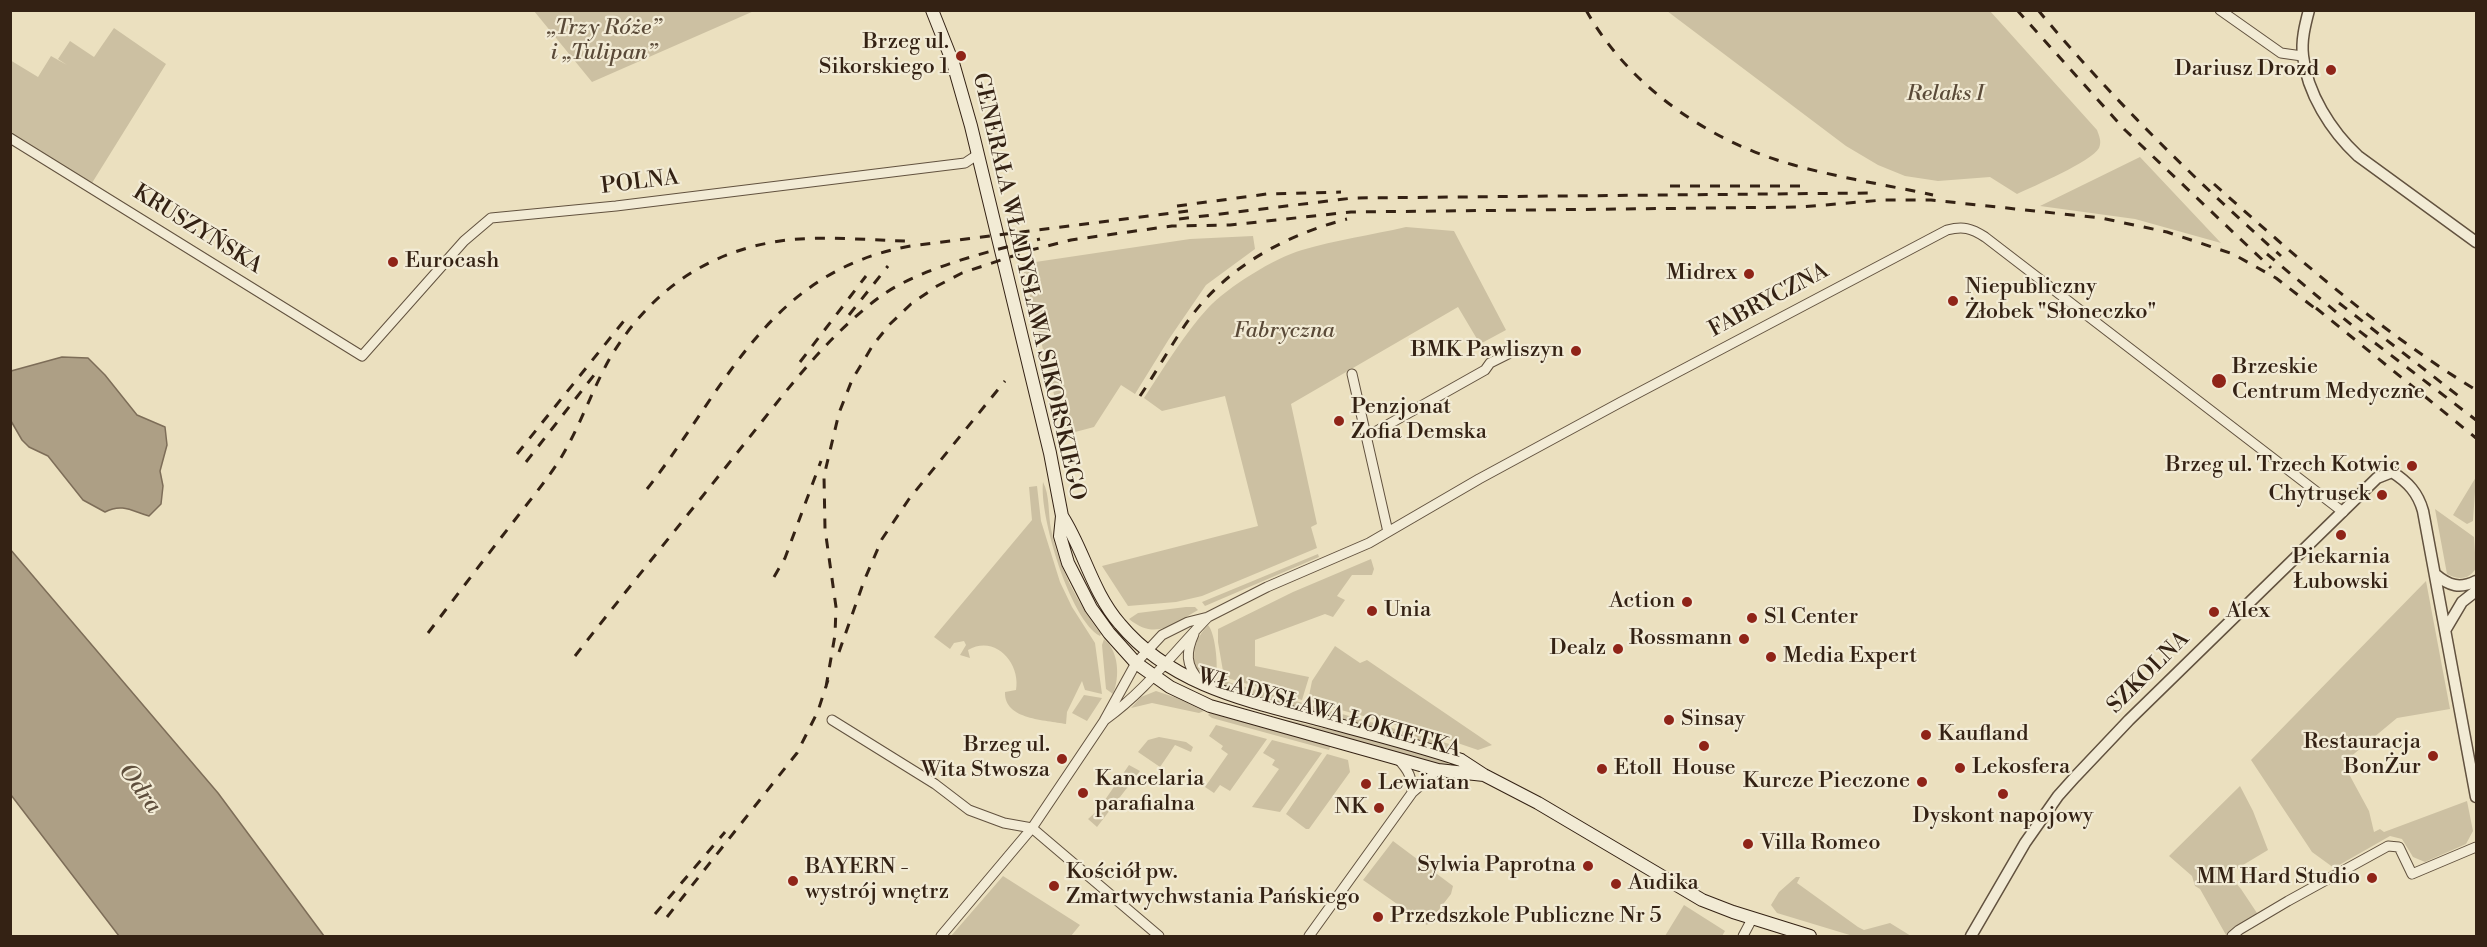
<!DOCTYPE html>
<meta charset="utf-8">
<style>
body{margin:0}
#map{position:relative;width:2487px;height:947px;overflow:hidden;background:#ebe0bf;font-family:"Libre Bodoni",serif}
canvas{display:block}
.frame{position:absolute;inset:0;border:12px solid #342214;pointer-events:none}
</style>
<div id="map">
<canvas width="2487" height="947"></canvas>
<div class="frame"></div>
</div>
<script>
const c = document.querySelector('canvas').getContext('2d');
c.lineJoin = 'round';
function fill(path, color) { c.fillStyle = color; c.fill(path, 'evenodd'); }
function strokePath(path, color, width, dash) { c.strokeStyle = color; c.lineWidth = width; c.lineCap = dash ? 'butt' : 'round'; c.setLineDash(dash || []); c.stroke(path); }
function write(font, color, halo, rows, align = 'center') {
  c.font = font + ' "Libre Bodoni",serif'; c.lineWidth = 4.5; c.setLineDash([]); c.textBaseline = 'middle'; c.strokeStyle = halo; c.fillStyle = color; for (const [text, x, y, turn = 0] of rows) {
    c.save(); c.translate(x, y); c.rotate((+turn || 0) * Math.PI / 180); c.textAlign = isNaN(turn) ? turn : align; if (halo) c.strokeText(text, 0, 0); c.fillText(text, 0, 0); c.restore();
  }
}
fill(new Path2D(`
 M 534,11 L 754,11 L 592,82 Z
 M 1667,11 L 1990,11 L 2097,130 C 2099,136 2102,141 2099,148 C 2091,162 2034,186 2017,194 L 1990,177 L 1938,181 L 1905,176 L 1878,165 L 1846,146 Z
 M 114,28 L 166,64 L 92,183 L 11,133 L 10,60 L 38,77 L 51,56 L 67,65 L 58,59 L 70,41 L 94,57 Z
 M 2140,157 L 2221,243 L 2135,219 L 2040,206 Z
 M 1406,227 L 1454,231 L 1506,330 L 1480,344 L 1458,307 L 1291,404 L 1317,524 L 1311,527 L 1317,548 L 1202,596 L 1176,602 L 1128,606 L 1102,566 L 1258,526 L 1225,396 L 1162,411 L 1144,398 C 1163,369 1185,333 1208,308 C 1228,287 1274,258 1302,250 C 1336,240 1371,235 1406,227 Z
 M 1253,236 L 1255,249 L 1206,285 L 1169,339 L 1135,394 L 1121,385 L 1094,427 L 1064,435 L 1022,264 L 1190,239 Z
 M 2476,477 L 2473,521 L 2467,524 L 2453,515 Z
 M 1043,482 C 1050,495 1048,514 1051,529 C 1059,568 1077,602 1101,634 L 1100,636 C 1070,620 1039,515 1043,482 Z
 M 1037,486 L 1041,521 L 1060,582 L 1072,607 L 1095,643 L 1102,694 L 1085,690 L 1082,681 L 1067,712 L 1066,724 C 1046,720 1004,720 1005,692 L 1016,690 C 1021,663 995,634 968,650 L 970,658 L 960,655 L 966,645 L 964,641 L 954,643 L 950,649 L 934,637 L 1032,520 L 1029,487 Z
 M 2435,509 L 2474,537 L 2476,568 C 2469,580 2459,580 2447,574 Z
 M 1318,554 L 1319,557 L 1205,606 L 1202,602 Z
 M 1371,559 L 1374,569 L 1372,575 L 1352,575 L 1337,596 L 1345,600 L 1333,617 L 1325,614 L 1255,640 L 1255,666 L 1309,677 L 1302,700 L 1224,677 L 1218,642 L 1218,629 L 1293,592 Z
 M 2426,581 L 2450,709 L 2397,718 L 2343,763 L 2369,811 L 2374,832 L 2380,829 L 2384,832 L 2467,801 L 2473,831 L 2466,844 L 2425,862 L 2413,857 L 2402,839 L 2390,836 L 2334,868 L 2312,852 L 2251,760 Z
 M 1186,607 L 1195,607 L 1198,610 C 1173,624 1156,641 1129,619 L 1138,613 Z
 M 1208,625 C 1216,634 1219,671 1215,683 L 1206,679 L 1194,664 C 1194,647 1196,638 1208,625 Z
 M 1104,639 C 1119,651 1120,677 1113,694 L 1106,689 L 1102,645 Z
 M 1335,646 L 1360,663 L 1367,660 L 1492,745 L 1478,750 L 1440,737 L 1308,701 L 1312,681 Z
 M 1224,681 L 1453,745 L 1452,751 L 1220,686 Z
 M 1156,691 L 1177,698 L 1204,711 L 1199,713 L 1152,703 L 1131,708 L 1141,697 Z
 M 1084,695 L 1102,698 L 1087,721 L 1072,713 Z
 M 1252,712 L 1367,738 L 1449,762 L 1447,767 Z
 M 1210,713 L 1331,745 L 1329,750 L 1212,718 L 1208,715 Z
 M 1216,725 L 1267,739 L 1230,791 L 1220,785 L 1214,793 L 1205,787 L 1228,754 L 1221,749 L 1223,746 L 1209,736 Z
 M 1159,737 L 1186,742 L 1193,747 L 1191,752 L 1175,745 L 1160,767 L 1138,752 L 1148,740 Z
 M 1272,740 L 1322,753 L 1280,812 L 1252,807 L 1279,769 L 1272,765 L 1275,760 L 1263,753 Z
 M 1327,754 L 1348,760 L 1350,772 L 1309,829 L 1306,829 L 1286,814 Z
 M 1129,765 L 1140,771 L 1097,827 L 1088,819 L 1098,810 Z
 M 2240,786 L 2253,811 L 2268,850 L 2228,874 L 2241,889 L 2259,916 L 2226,935 L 2200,889 L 2195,886 L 2192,876 L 2169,856 Z
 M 1393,841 L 1453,886 L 1451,894 L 1427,925 L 1363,880 Z
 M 1003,876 L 1080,925 L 1071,936 L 951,936 Z
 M 1796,877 L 1800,877 L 1797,883 L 1858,927 L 1864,930 L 1890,923 L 1911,936 L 1853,936 L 1777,913 L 1771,905 L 1779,892 Z
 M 1684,905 L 1725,931 L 1722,936 L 1665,936 Z`), '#ccc0a2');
const water = new Path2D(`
 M 62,357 L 88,358 L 105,375 L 137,415 L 165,427 L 167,445 L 160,471 L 163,486 L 161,504 L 149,516 C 132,511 122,503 105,512 L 83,500 L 48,456 L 29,447 L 22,440 L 11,421 L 11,371 Z
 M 10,549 L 218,793 L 324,936 L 119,936 L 11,795 Z`);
fill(water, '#ad9f85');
strokePath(water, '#7d6d58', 1.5);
const minor = new Path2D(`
 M 2220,10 L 2281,53 L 2302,56
 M 10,138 L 362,356 L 464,241 L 491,218 L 616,206 L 965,163 L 977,155
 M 1352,374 L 1388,532
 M 1366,437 L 1485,370 L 1490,363 L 1508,354
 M 1194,634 C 1186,652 1185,665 1200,681
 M 1106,719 C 1145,691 1174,652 1208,617
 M 832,720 L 935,784 L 969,810 L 1004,823 L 1032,828
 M 1398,759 C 1409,771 1412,777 1412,793
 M 1032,828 L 1159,936
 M 941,936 L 1032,828 L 1104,721 L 1136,663 L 1162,635 L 1188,622 L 1208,617 L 1267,587 L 1369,543 L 1479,479 L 1621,402 L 1947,230 C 1963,226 1971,228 1985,237 L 2343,512
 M 1309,936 L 1412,793 L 1438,770
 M 1743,936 L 1752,919
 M 2232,936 L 2239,930 L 2288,901 L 2388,846 L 2399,847 L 2412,874 L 2476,847`);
const tertiary = new Path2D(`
 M 2309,10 C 2305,25 2301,41 2303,56 C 2307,93 2331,131 2358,156 L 2476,242
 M 2435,574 C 2449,586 2460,589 2476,581
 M 2446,629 L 2462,602 L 2476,591
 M 1971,936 L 2025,843 L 2058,796 L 2075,777 L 2129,720 L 2377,478 L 2392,472 C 2408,482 2418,493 2423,511 L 2476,797`);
const secondary = new Path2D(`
 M 932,10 L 953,63 L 971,126 L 1050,453 L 1062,516 L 1060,536 L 1068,563 L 1091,608 L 1109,633 L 1136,663 L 1170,687 L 1210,706 L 1438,770 L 1484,775
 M 1062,516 C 1084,550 1092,592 1120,624 C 1170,684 1244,700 1317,719 C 1365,732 1414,744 1461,760 L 1484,775 L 1538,803 L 1702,900 L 1733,912 L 1810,936`);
strokePath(minor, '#62523f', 11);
strokePath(tertiary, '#62523f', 13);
strokePath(secondary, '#342214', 14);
strokePath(minor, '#f2ebd5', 9);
strokePath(tertiary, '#f2ebd5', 10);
strokePath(secondary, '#f2ebd5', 12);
strokePath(new Path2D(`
 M 1586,10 C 1626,82 1700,135 1777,160 C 1827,176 1882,184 1933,195
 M 2017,10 L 2125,130 L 2271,268
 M 2038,10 C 2112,99 2194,179 2281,256
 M 2214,184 C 2297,258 2381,332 2476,390
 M 1670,186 L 1802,186
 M 1177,206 L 1267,194 L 1341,192
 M 1179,219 L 1353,198 L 1871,193
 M 2267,254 L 2354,327 L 2476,420
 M 2339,303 L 2465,401
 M 2316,308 L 2476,438
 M 849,315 L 888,266
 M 800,362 L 866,276
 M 1140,396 C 1157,371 1172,343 1190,318 C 1228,266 1286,235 1347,219
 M 517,454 L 627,317
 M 526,462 L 598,370
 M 647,489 C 727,387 768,271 911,246 L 1188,211
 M 774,577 L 785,558 L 821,461
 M 428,633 C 457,595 485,558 514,521 C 530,500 548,479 562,456 C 581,424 592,390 610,358 C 650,291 709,249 788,240 C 826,236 867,240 905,241
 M 839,652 L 864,581 L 882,539 L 909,499 L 1005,381
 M 575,656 C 628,588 683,521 737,453 C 781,398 824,338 881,296 C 920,268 993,250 1040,239
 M 826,687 L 835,635 L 836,607 L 825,529 L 824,476 L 839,413 L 852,380 L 873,345 L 890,324 L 911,304 L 937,286 L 962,273 L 1031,250 L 1071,240 L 1172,226 L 1230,225 L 1351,212 L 1801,207 L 1883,200 L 1931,200 L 2101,218 L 2167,232 L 2233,254 L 2276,278 L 2321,313
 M 655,914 L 725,832
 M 667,917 L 797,753 L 818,711 L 828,680`), '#342214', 3, [10, 10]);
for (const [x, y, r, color] of [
 [961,56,6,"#8f2418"],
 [2331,70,6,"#8f2418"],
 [393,262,6,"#8f2418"],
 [1749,274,6,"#8f2418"],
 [1953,301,6,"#8f2418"],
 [1576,351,6,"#8f2418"],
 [2219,381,8,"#8f2418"],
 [1339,421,6,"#8f2418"],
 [2412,466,6,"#8f2418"],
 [2382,495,6,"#8f2418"],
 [2341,535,6,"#8f2418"],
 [1687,602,6,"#8f2418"],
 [1372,611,6,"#8f2418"],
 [2214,612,6,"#8f2418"],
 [1752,618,6,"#8f2418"],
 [1744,639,6,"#8f2418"],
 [1618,649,6,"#8f2418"],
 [1771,657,6,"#8f2418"],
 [1669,720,6,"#8f2418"],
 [1926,735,6,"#8f2418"],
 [1704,746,6,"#8f2418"],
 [2433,756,6,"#8f2418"],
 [1062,759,6,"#8f2418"],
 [1960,768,6,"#8f2418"],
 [1602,769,6,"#8f2418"],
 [1922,782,6,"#8f2418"],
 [1366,784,6,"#8f2418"],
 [1083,793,6,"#8f2418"],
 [2003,794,6,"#8f2418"],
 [1379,808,6,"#8f2418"],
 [1748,844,6,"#8f2418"],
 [1588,866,6,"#8f2418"],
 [2372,878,6,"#8f2418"],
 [793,881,6,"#8f2418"],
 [1616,884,6,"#8f2418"],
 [1054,886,6,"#8f2418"],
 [1378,917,6,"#8f2418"]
]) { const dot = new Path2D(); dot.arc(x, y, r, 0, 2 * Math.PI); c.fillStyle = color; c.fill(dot); strokePath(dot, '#f2ebd5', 2); }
write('italic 22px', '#5a4a38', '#f2ebd5', [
 ["„Trzy Róże”",604,29],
 ["i „Tulipan”",604,54],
 ["Relaks I",1945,95],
 ["Fabryczna",1284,332]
]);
write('22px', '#342214', '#f2ebd5', [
 ["Brzeg ul.",949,43,"right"],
 ["Sikorskiego 1",949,68,"right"],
 ["Dariusz Drozd",2319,70,"right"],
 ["Eurocash",405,262],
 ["Midrex",1737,274,"right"],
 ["Niepubliczny",1965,288],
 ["Żłobek \"Słoneczko\"",1965,313],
 ["BMK Pawliszyn",1564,351,"right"],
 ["Brzeskie",2232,368],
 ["Centrum Medyczne",2232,393],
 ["Penzjonat",1351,408],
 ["Zofia Demska",1351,433],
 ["Brzeg ul. Trzech Kotwic",2400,466,"right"],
 ["Chytrusek",2370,495,"right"],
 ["Piekarnia",2341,558,"center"],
 ["Łubowski",2341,583,"center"],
 ["Action",1675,602,"right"],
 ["Unia",1384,611],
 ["Alex",2226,612],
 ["S1 Center",1764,618],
 ["Rossmann",1732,639,"right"],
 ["Dealz",1606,649,"right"],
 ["Media Expert",1783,657],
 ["Sinsay",1681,720],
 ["Kaufland",1938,735],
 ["Restauracja",2421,743,"right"],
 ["BonŻur",2421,768,"right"],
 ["Brzeg ul.",1050,746,"right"],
 ["Wita Stwosza",1050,771,"right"],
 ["Lekosfera",1972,768],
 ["Etoll",1614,769],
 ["House",1704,769,"center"],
 ["Kancelaria",1095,780],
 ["parafialna",1095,805],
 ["Kurcze Pieczone",1910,782,"right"],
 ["Lewiatan",1378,784],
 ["NK",1367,808,"right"],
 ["Dyskont napojowy",2003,817,"center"],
 ["Villa Romeo",1760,844],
 ["Sylwia Paprotna",1576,866,"right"],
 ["BAYERN -",805,868],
 ["wystrój wnętrz",805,893],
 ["Kościół pw.",1066,873],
 ["Zmartwychwstania Pańskiego",1066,898],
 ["MM Hard Studio",2360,878,"right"],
 ["Audika",1628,884],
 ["Przedszkole Publiczne Nr 5",1390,917]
], 'left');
write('22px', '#342214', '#f2ebd5', [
 ["POLNA",640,183,-7],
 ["KRUSZYŃSKA",197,230,32],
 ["GENERAŁA WŁADYSŁAWA SIKORSKIEGO",1028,287,77],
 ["FABRYCZNA",1769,301,-28],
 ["SZKOLNA",2149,673,-45],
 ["WŁADYSŁAWA ŁOKIETKA",1329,714,16]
]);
write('italic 24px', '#5e4e3c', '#f2ebd5', [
 ["Odra",139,789,54]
]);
</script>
